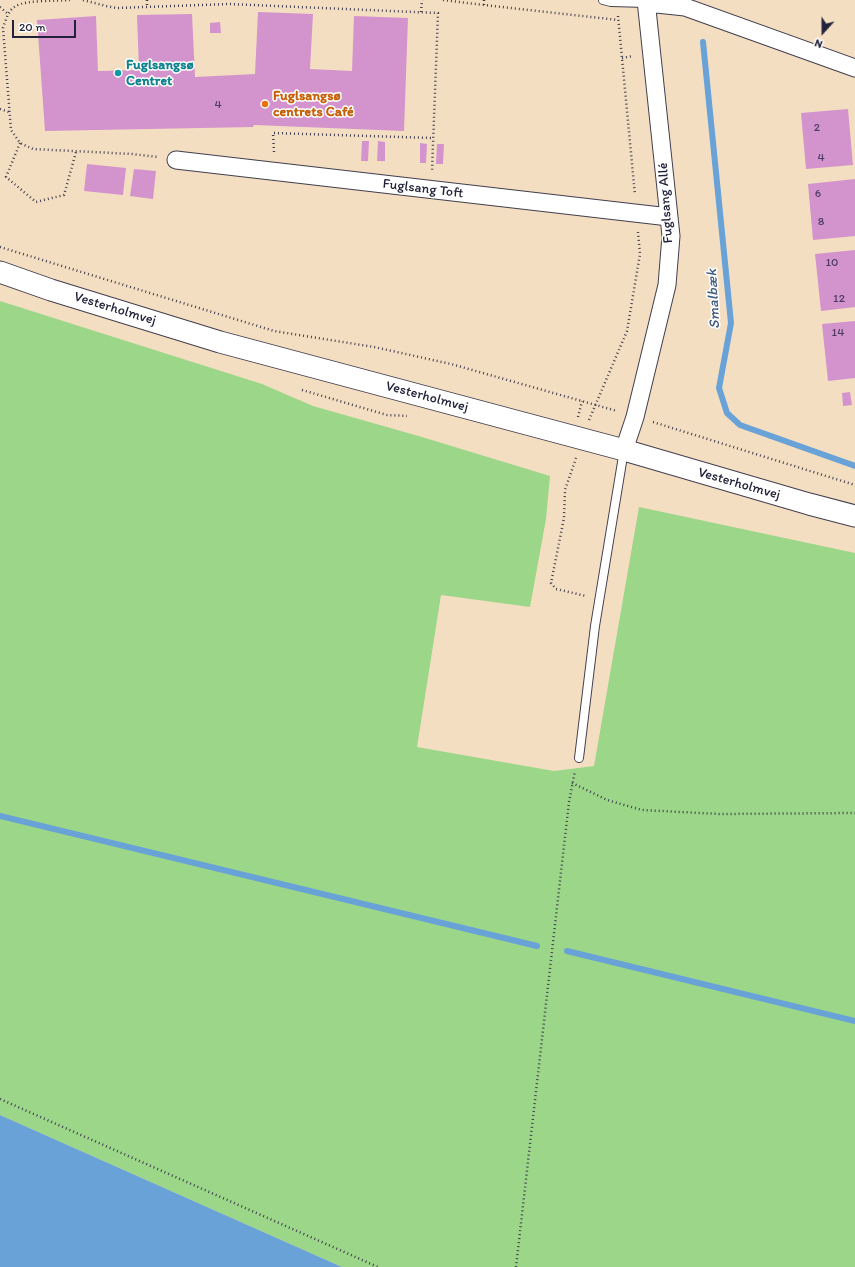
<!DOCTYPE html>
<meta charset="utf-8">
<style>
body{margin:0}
#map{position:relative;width:855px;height:1267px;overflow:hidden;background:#f4dec1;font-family:Itim,sans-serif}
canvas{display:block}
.north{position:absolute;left:803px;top:12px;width:40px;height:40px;-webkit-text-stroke:3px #fff;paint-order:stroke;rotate:201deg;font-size:11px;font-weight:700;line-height:16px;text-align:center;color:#22223b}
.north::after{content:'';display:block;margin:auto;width:14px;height:18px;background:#22223b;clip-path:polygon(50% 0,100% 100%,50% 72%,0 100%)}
.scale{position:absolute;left:12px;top:20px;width:64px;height:18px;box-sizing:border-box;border:2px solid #22223b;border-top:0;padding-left:5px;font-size:12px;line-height:14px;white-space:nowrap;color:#22223b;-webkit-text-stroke:3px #fff;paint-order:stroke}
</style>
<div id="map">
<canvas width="855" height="1267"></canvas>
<div class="north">N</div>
<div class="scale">20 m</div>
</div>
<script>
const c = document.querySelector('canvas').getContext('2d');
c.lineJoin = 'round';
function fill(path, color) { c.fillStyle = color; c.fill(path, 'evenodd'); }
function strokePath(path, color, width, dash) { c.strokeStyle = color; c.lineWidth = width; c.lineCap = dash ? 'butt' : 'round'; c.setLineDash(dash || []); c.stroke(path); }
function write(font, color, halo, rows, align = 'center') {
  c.font = font + ' Itim,sans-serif'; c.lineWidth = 3; c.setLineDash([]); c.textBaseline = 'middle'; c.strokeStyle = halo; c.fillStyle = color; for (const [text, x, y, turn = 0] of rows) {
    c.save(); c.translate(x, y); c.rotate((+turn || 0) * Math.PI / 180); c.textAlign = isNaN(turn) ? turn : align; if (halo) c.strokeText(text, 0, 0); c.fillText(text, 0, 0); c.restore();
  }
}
fill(new Path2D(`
 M 0,301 L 262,384 L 313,406 L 422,437 L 550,476 L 546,519 L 530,607 L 441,595 L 417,747 L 554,771 L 594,766 L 639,507 L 855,553 L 855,1267 L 342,1267 L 0,1115 Z`), '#9cd689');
fill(new Path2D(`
 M 0,1115 L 342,1267 L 0,1267 Z`), '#68a2d7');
strokePath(new Path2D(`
 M 703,42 L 731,323 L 719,388 L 727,413 L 740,425 L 855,466
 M 0,816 L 537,946
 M 567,951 L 855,1021`), '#68a2d7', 6);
fill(new Path2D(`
 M 258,12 L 313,14 L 310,69 L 352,71 L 354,16 L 408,18 L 404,131 L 254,125 L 253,127 L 45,131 L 37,20 L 96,16 L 98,71 L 139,70 L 137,15 L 192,14 L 195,77 L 255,74 Z
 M 220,22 L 221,33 L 210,33 L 210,23 Z
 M 848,109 L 853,165 L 806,169 L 801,113 Z
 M 362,141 L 369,141 L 368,161 L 361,161 Z
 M 378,141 L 385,142 L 385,161 L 377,161 Z
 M 420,143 L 427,144 L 426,163 L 420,163 Z
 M 437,144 L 444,144 L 443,164 L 436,164 Z
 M 87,164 L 126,168 L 123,195 L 84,191 Z
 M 134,169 L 156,171 L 153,199 L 130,196 Z
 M 855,179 L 855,236 L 813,240 L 808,184 Z
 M 855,250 L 855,307 L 821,311 L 815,254 Z
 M 855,321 L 855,378 L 828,381 L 822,324 Z
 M 850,392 L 852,405 L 843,406 L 842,393 Z`), '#d394cd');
const service = new Path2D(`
 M 603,0 L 611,2 L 647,3
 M 579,758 L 595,626 L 624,450`);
const minor = new Path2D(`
 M 647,3 L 685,7 L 855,68
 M 176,160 L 669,217
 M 624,450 L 635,417 L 667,285 L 671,236 L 646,0`);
const tertiary = new Path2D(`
 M 0,272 L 51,290 L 220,342 L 624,450 L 809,504 L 855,516`);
strokePath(service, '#423e4f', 10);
strokePath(minor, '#423e4f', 19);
strokePath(tertiary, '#423e4f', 23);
strokePath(new Path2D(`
 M 70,0 C 57,1 26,0 16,6 C 8,10 6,20 3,28 L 11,130 L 20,143 L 33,149 L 132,154 L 158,157
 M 83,0 L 106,6 L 117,8 L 229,4 L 438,13 L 432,171
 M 147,0 L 147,7
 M 443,0 L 484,5
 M 484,0 L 484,5 L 618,20
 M 0,7 L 8,14
 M 421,12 L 422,0
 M 618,16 L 635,195
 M 622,58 L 633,56
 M 0,109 L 9,112
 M 20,143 L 6,177 L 36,202 L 64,195 L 76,152
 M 274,152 L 273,133 L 433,138
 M 0,247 L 274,331 L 374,347 L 451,364 L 617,411
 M 302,390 L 387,415 L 407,416
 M 578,417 L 582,401
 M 589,420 L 627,331 L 640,254 L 638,232
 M 653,422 L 855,485
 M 576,458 L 565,490 L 564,518 L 551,583 L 556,589 L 586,596
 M 572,783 L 607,800 L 642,810 L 719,814 L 855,813
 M 0,1099 L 378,1267
 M 516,1267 L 569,802 L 575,771`), '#423e4f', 2.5, [1, 3]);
strokePath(service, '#fff', 8);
strokePath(minor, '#fff', 17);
strokePath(tertiary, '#fff', 21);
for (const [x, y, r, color] of [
 [118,73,4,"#0f9aa8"],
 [265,104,4,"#e8710a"]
]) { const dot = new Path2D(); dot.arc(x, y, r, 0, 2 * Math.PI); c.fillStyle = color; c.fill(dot); strokePath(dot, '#fff', 1.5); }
write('12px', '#4e3e60', null, [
 ["4",218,105],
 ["2",817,128],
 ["4",821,158],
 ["6",818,194],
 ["8",821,222],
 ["10",832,263],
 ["12",839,299],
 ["14",838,333]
]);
write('bold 14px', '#0d838f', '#fff', [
 ["Fuglsangsø",126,65],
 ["Centret",126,81]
], 'left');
write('bold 14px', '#c56008', '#fff', [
 ["Fuglsangsø",273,96],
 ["centrets Café",273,112]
], 'left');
write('14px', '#22223b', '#fff', [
 ["Fuglsang Toft",423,189,7],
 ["Fuglsang Allé",666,203,-94],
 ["Vesterholmvej",115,309,17],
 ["Vesterholmvej",427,397,15],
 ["Vesterholmvej",739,484,16]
]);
write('italic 15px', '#425c81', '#fff', [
 ["Smalbæk",714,299,-93]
]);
</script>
